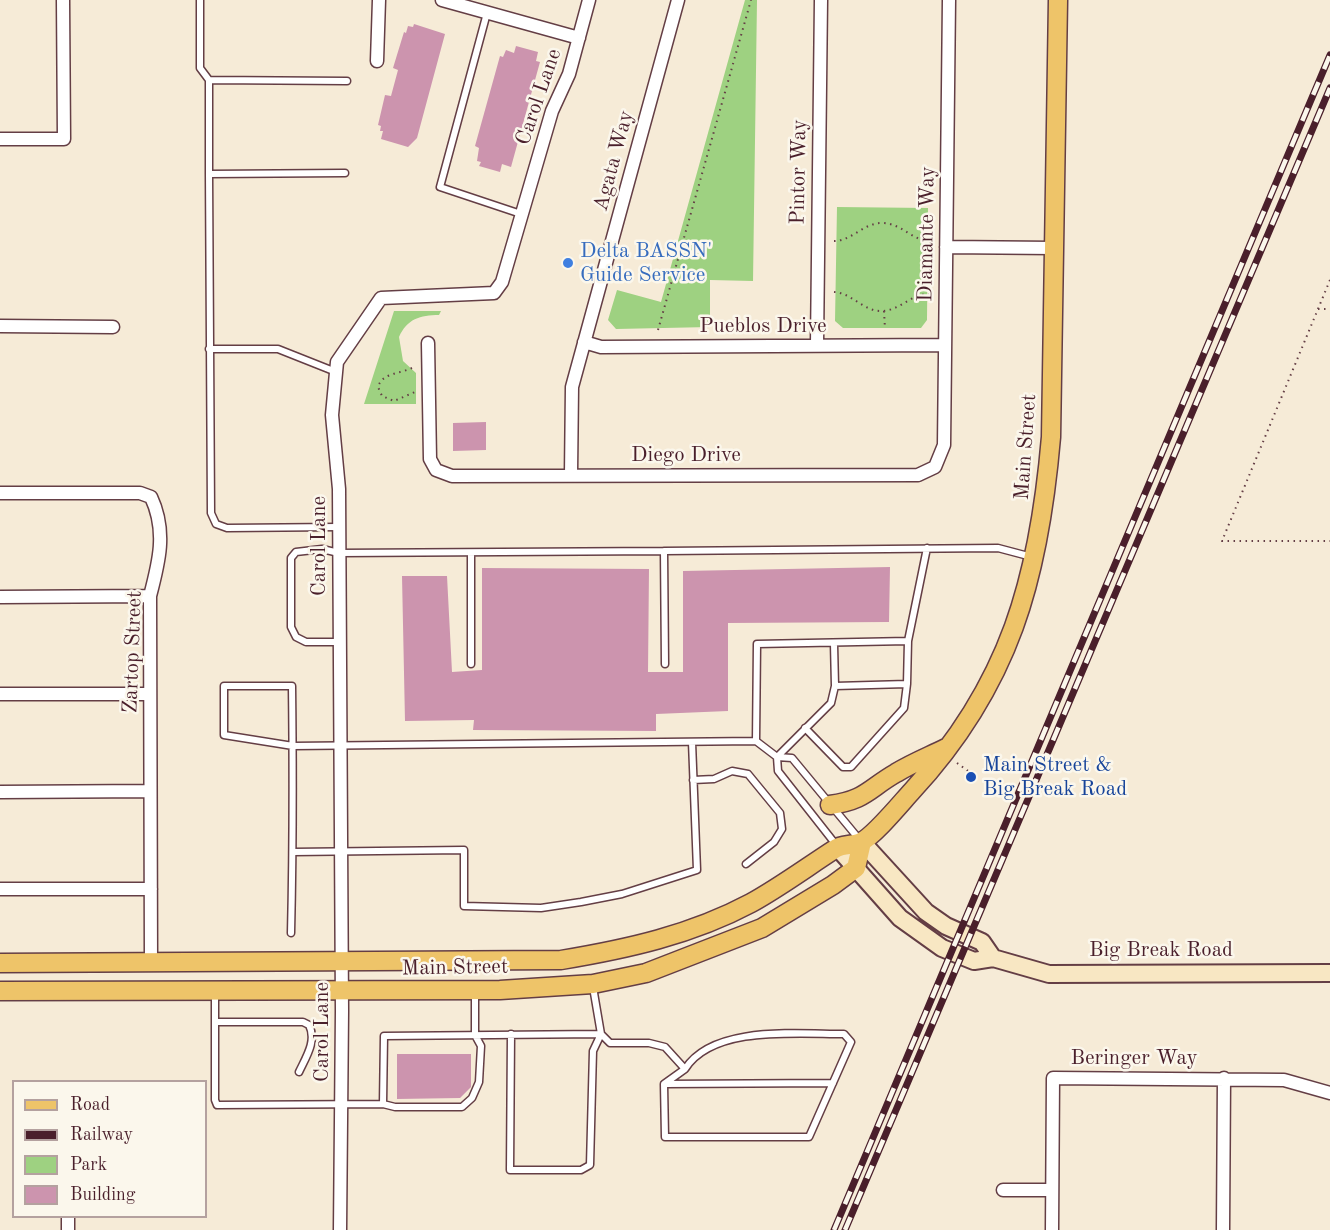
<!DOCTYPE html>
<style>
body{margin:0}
#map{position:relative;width:1330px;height:1230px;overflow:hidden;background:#f6ebd7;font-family:"Old Standard TT",serif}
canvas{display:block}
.legend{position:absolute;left:12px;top:1080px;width:195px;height:138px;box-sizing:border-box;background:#fbf7ec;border:2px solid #b4a19f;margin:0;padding:8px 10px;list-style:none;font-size:18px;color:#4a1f2b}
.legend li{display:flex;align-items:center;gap:12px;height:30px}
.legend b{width:30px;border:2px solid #b4a19f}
</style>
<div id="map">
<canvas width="1330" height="1230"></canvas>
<ul class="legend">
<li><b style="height:8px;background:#eec469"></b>Road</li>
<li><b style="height:8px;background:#4a1f2b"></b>Railway</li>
<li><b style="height:16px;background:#9ed181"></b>Park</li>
<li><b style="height:16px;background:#cc94ae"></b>Building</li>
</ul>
</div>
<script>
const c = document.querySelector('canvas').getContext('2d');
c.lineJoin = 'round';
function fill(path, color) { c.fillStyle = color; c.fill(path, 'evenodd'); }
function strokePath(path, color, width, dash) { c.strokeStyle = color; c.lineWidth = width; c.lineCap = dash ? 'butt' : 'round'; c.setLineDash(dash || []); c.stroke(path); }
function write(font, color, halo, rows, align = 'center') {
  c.font = font + ' "Old Standard TT",serif'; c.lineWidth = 5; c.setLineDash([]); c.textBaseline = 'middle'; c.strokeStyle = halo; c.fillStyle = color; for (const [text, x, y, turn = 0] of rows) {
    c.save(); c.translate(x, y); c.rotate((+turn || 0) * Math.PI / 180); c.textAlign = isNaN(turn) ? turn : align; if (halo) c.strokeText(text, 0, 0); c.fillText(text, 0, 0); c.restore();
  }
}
fill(new Path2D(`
 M 745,0 L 757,0 L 753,281 L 710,280 L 710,327 L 616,329 L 608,320 L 617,290 L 661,302 Z
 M 837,207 L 928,208 L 927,320 L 921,328 L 843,328 L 835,321 Z
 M 394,311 L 441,311 L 439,315 C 420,315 407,319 399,337 L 403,361 L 416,373 L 416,404 L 364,404 Z`), '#9ed181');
fill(new Path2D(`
 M 414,24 L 445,34 L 417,138 L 408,147 L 381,139 L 383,131 L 380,131 L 381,126 L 378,125 L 385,95 L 391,96 L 398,70 L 393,68 L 404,32 L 406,33 L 408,26 L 413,27 Z
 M 516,46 L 538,52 L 536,61 L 540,62 L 511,167 L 502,164 L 500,172 L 479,166 L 481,162 L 477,161 L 479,148 L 475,146 L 500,56 L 503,57 L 506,50 L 514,53 Z
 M 486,422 L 486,450 L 453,451 L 453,423 Z
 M 890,567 L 889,622 L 728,623 L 728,711 L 656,714 L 656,731 L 473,730 L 474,720 L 405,721 L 402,576 L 447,576 L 452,672 L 482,670 L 482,568 L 649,569 L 648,672 L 683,672 L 683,571 Z
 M 397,1054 L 471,1054 L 471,1087 L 460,1098 L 397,1099 Z`), '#cc94ae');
const lane = new Path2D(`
 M 200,0 L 200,68 L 209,80
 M 487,13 L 440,187 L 521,214
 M 345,173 L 209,174 L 209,80 L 347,81
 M 209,174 L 211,513 L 216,524 L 227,528 L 339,527
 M 209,349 L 278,349 L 336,372
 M 664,551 L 998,548 L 1032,557
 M 339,642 L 306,642 L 296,637 L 291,627 L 291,558 L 296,552 L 322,549 L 339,553 L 664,551 L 665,664
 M 834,644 L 835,686 L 907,684 L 908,641 L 927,548
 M 471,664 L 471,553
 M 835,686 L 831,703 L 777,757 L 756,741 L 757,644 L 908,641
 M 805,728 L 843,767 L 851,767 L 904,708 L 907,684
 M 693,780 L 714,779 L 732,771 L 748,774 L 780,813 L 782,829 L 774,842 L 746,864
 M 837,846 L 778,771 L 777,757 L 792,758 L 859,839
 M 293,852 L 464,850 L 464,906 L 541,908 L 581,902 L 622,894 L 697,870 L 692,742
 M 291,933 C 293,851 293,768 292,686 L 224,686 L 224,735 L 293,746 L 756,741
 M 593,987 L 601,1034 L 610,1043 L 649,1043 L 665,1047 L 685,1069 L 664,1084 L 665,1137 L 809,1137 L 851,1042 L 844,1034 C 797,1034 713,1025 685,1069
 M 215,993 L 215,1100 L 217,1105 L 383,1104 L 384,1036 L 601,1034 L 593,1051 L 590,1165 L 581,1170 L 510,1170 L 511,1034
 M 215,1022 L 303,1022 L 309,1025 C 317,1041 306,1057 299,1072
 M 665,1084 L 833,1083
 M 383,1104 L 395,1107 L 462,1107 L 472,1098 L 479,1082 L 481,1046 L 475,1035 L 475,993`);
const street = new Path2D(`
 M 442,0 L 579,38
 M 377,61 L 379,0
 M 0,139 L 64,139 L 63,0
 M 946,247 L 1054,248
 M 0,326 L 113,327
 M 584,342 L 601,347 L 944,345
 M 428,343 L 430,459 L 436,470 L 452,476 L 918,475 L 935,467 L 944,445 L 949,0
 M 817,344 L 821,0
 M 571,474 L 572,387 L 678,0
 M 0,493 L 140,493 L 151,497 C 167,531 159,562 150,596 L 151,963
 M 0,597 L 150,596
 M 0,694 L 150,694
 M 0,792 L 150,791
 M 0,889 L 151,889
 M 1003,1190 L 1052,1190
 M 68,1230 L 68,1216
 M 340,1230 L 342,1011 L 339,489 L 332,415 L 337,362 L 381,298 L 494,293 L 502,282 L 552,111 L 569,74 L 589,0
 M 1052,1230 L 1053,1078 L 1284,1080 L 1330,1093
 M 1223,1230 L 1224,1078`);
const secondary = new Path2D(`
 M 862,842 L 926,912 L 946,926 L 982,942 L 993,958
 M 837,847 L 900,918 L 942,948 L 974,961 L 993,958 L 1049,974 L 1330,973`);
const primary = new Path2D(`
 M 830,805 C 866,800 868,789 896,773 C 912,763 930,756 946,748
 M 0,963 L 561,960 C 627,949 691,935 751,903 C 780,887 807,867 835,849 C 842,844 853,846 861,842 C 874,836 901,803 912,791 C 1010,685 1039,578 1051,437 L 1058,0
 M 0,991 L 500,990 L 593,984 L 646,973 L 762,928 L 833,885 L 856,868 L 862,842`);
strokePath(lane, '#643e45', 9);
strokePath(street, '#643e45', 15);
strokePath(secondary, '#643e45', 20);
strokePath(primary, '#643e45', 21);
strokePath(new Path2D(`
 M 834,241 C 852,241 863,223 882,223 C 901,223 912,240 930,242
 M 1330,280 L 1222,541 L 1330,541
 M 834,292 C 852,293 863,311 881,311 C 900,311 910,294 929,294
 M 1318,309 L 1330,309
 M 884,311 L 885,329
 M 658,330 L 751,0
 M 412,368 C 399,374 382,373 378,387 L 382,396 L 394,401 L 415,392
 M 957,763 L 971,773`), '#643e45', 2, [1.5, 4.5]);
strokePath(lane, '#fff', 6);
strokePath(street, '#fff', 12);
strokePath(secondary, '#f8e7c3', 16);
strokePath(primary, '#eec469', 18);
const rail = new Path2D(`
 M 834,1230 L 1330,55
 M 845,1230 L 1330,88`);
strokePath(rail, '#4a1f2b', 7);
strokePath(rail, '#fbf7ec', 4.5, [14]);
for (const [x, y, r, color] of [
 [568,263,6,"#3f7fe0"],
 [971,777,6,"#1a4fb4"]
]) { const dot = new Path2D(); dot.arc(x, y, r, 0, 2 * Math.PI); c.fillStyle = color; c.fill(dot); strokePath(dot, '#fbf7ec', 2); }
write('21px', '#4a1f2b', '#fbf7ec', [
 ["Carol Lane",539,97,-71],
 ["Agata Way",614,161,-75],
 ["Pintor Way",799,172,-89],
 ["Diamante Way",927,234,-89],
 ["Pueblos Drive",763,326],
 ["Main Street",1026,447,-86],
 ["Diego Drive",686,455],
 ["Carol Lane",319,546,-90],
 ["Zartop Street",133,652,-88],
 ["Big Break Road",1161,950],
 ["Main Street",455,968,-1],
 ["Carol Lane",322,1032,-90],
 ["Beringer Way",1134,1058]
]);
write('21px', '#366cbe', '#fbf7ec', [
 ["Delta BASSN'",580,251],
 ["Guide Service",580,275]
], 'left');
write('21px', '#164399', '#fbf7ec', [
 ["Main Street &",983,765],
 ["Big Break Road",983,789]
], 'left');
</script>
